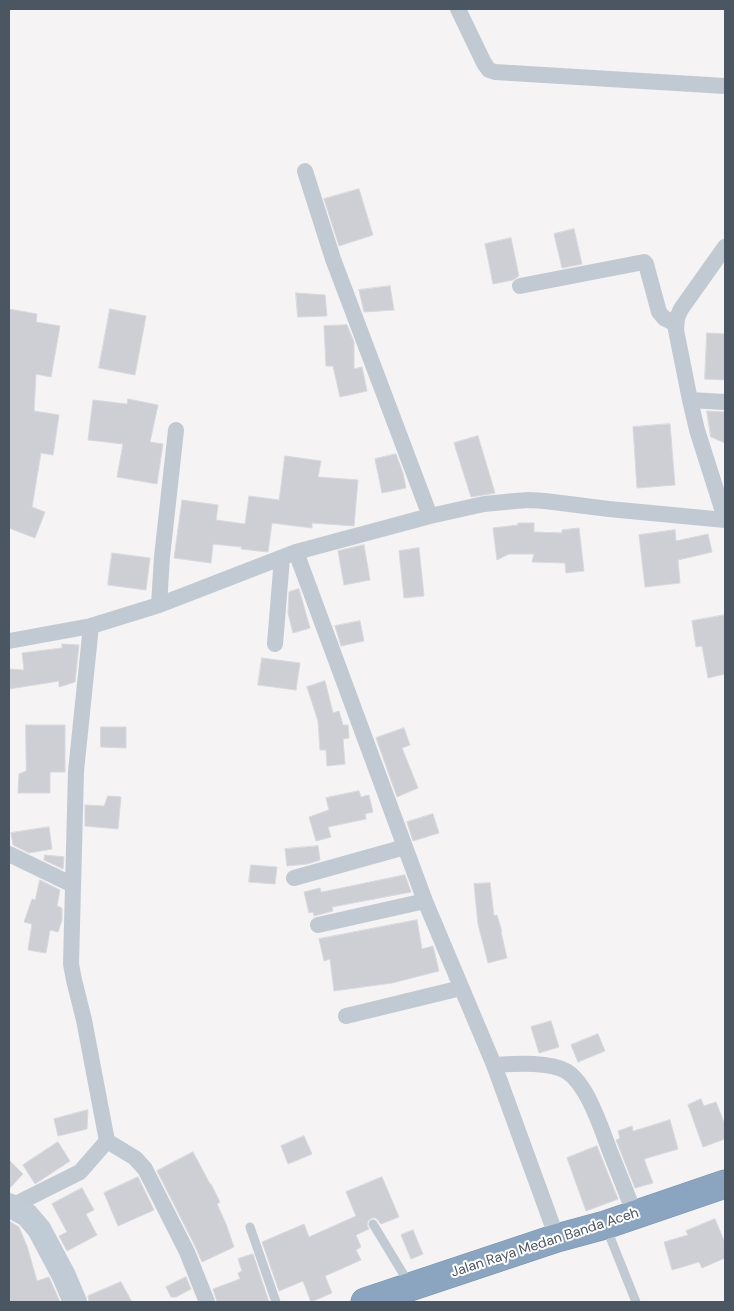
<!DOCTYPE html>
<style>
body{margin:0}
#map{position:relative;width:734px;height:1311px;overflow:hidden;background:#f5f3f3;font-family:"DM Sans",sans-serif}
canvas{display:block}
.frame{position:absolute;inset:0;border:10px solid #4a5661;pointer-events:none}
</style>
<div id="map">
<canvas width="734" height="1311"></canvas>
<div class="frame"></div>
</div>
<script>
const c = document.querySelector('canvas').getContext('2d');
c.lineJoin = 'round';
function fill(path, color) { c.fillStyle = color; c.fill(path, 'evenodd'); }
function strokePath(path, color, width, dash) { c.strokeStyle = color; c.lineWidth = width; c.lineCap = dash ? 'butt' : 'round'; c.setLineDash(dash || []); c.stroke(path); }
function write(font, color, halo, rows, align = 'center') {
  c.font = font + ' "DM Sans",sans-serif'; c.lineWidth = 4; c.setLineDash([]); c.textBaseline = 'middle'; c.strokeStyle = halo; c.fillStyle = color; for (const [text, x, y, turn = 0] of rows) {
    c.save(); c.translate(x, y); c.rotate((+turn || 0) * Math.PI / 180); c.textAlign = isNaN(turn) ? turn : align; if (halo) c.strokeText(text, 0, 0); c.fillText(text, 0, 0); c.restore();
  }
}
const building = new Path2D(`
 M 359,189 L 373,235 L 339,246 L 324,199 Z
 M 574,229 L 582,264 L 562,268 L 554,234 Z
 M 511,238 L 519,276 L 513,280 L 493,284 L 485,244 Z
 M 390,286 L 394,310 L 364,312 L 359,290 Z
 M 296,293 L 325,295 L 327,316 L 298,317 Z
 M 9,309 L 37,314 L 36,322 L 60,326 L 51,377 L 36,374 L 34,411 L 59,415 L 53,455 L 41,453 L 32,507 L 45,512 L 35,538 L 9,528 Z
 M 110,309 L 146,316 L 135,375 L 99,368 Z
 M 347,325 L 354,342 L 354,369 L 362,367 L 367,391 L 340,397 L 333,366 L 326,366 L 324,326 Z
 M 707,333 L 725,334 L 725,380 L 705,379 Z
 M 128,399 L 158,405 L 150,442 L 163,444 L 157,484 L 117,477 L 123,444 L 88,440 L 93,400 L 127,404 Z
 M 707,411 L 725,412 L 725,443 L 711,437 Z
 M 670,424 L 675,485 L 637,488 L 633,427 Z
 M 478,436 L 495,493 L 471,497 L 454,443 Z
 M 396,454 L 403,473 L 406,488 L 382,493 L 375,459 Z
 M 285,456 L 321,461 L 318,477 L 358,480 L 354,526 L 312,523 L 312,528 L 272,523 L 268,552 L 241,549 L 242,547 L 213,544 L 211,563 L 174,558 L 182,500 L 218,505 L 216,520 L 245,524 L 249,496 L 279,500 Z
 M 518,523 L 534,523 L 534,532 L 562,533 L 562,530 L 579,528 L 584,571 L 566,573 L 565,563 L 532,562 L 534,554 L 509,554 L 497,560 L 493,528 L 518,525 Z
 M 675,530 L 676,541 L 708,534 L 712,552 L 678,560 L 680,583 L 645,587 L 639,535 Z
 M 364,545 L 370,580 L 344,585 L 338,551 Z
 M 419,548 L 424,596 L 404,598 L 399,551 Z
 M 112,553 L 150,558 L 146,590 L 108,585 Z
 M 299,589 L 310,628 L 293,633 L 288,613 L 289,592 Z
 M 725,615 L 725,674 L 708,678 L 702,646 L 696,647 L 692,621 Z
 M 360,621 L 364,641 L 341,646 L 335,626 Z
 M 62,644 L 79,645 L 75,682 L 59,687 L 59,681 L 9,689 L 9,669 L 24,670 L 22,653 L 62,648 Z
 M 262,658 L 300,663 L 296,690 L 258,685 Z
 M 325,681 L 333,713 L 339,711 L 343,725 L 348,725 L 349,738 L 343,739 L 345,764 L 327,766 L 326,750 L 320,750 L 318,721 L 307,687 Z
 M 26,725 L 65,725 L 65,772 L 50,772 L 50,793 L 18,793 L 19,774 L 26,771 Z
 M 101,727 L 126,727 L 126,748 L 101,747 Z
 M 404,728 L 410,745 L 402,748 L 418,788 L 397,797 L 376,738 Z
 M 359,791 L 361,797 L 369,795 L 373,812 L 365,814 L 366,819 L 328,827 L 331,837 L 316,841 L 309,817 L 329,810 L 326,798 Z
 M 108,796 L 121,797 L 118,829 L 85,826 L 85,805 L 104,806 Z
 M 433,814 L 439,833 L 413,841 L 407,822 Z
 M 49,827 L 52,849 L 29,853 L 13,845 L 11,833 Z
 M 318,846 L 320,860 L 307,864 L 287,866 L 285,849 Z
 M 45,855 L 64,857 L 63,869 L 44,860 Z
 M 251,865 L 277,867 L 275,884 L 249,882 Z
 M 405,875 L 411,892 L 332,907 L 333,911 L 314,916 L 313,912 L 309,913 L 304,892 L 320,888 L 321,892 Z
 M 40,880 L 60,890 L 57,906 L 62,908 L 62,920 L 58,932 L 50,930 L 46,953 L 28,950 L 32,924 L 24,922 L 32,899 L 35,900 Z
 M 490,883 L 494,916 L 497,915 L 502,932 L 501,932 L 507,958 L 488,963 L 478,924 L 474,884 Z
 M 417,920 L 422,949 L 433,946 L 439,971 L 392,983 L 334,991 L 330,959 L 324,961 L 319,939 Z
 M 551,1021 L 559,1047 L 539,1053 L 531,1027 Z
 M 598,1034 L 605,1051 L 578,1062 L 571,1045 Z
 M 701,1099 L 704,1106 L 716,1102 L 725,1125 L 725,1139 L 703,1147 L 688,1105 Z
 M 88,1110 L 87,1129 L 58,1136 L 54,1119 Z
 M 670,1120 L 678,1149 L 644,1159 L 653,1183 L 635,1188 L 616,1140 L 620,1138 L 618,1131 L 632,1126 L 633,1131 Z
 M 304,1136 L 312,1154 L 288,1164 L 281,1146 Z
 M 58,1142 L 70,1161 L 35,1184 L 23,1165 Z
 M 597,1146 L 618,1199 L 586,1211 L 567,1158 Z
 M 193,1152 L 210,1184 L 211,1184 L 220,1202 L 217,1204 L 226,1224 L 234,1247 L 202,1262 L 196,1248 L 157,1171 Z
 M 9,1160 L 23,1174 L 9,1189 Z
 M 138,1177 L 154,1210 L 118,1226 L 104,1193 Z
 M 382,1177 L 399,1217 L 381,1224 L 376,1218 L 372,1218 L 368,1221 L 367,1225 L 369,1229 L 356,1235 L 361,1247 L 356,1250 L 361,1260 L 325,1276 L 332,1293 L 311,1302 L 303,1281 L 279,1291 L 262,1242 L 304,1224 L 309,1237 L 356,1216 L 346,1192 Z
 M 82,1188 L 94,1210 L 86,1214 L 97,1235 L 67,1251 L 59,1236 L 67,1232 L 52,1204 Z
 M 715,1219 L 725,1243 L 725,1258 L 702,1268 L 699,1262 L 672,1270 L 664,1242 L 688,1235 L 686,1231 Z
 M 9,1221 L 19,1227 L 27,1246 L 37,1281 L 49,1277 L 60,1302 L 9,1302 Z
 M 413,1230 L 423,1254 L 411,1259 L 401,1235 Z
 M 253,1254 L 269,1302 L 217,1302 L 213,1289 L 240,1279 L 238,1273 L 242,1271 L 238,1259 Z
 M 186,1277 L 191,1289 L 176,1297 L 171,1297 L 166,1287 Z
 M 121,1282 L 132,1302 L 89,1302 L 88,1296 Z`);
fill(building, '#cdcfd5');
strokePath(building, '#d7d9de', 1);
const highway = new Path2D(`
 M 365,1302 L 557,1238 L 605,1225 L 725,1184`);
strokePath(highway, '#7690ad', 29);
strokePath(new Path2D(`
 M 373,1224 L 410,1285
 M 250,1227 L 276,1302
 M 606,1227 L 636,1302`), '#c1cad2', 9);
strokePath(new Path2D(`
 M 458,9 L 484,63 L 489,70 L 495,72 L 725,86
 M 305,171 L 333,259 L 430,516
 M 725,247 L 681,309 L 677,318 L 676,330 L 690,400 L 697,430 L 725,518
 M 520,286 L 644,262 L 646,264 L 659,312 L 664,318 L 676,324
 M 690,400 L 725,402
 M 159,605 L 162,557 L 176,430
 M 9,641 L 91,626
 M 275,644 L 282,558
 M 9,854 L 73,885
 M 294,878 L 405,847
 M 318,925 L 425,901
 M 346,1016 L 461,988
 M 494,1065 C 513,1064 548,1061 566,1071 C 588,1084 602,1131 611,1154 C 619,1174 627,1194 635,1215
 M 107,1141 L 135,1158 L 145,1169 L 187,1252 L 207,1302
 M 12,1206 L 80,1172 L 107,1141 L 84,1020 L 74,980 L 71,964 L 76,771 L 91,626 L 159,605 L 296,552
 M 557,1238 L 494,1065 L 425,901 L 408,855 L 296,552 L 430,516 L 484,504 L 515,501 L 530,500 L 545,501 L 609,509 L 725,520`), '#c1cad2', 16);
strokePath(new Path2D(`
 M 9,1205 L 27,1215 L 39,1229 L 64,1276 L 75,1302`), '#c1cbd6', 24);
strokePath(highway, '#8ba5c1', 28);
write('14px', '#4a5661', '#fff', [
 ["Jalan Raya Medan Banda Aceh",545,1243,-18]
]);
</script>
